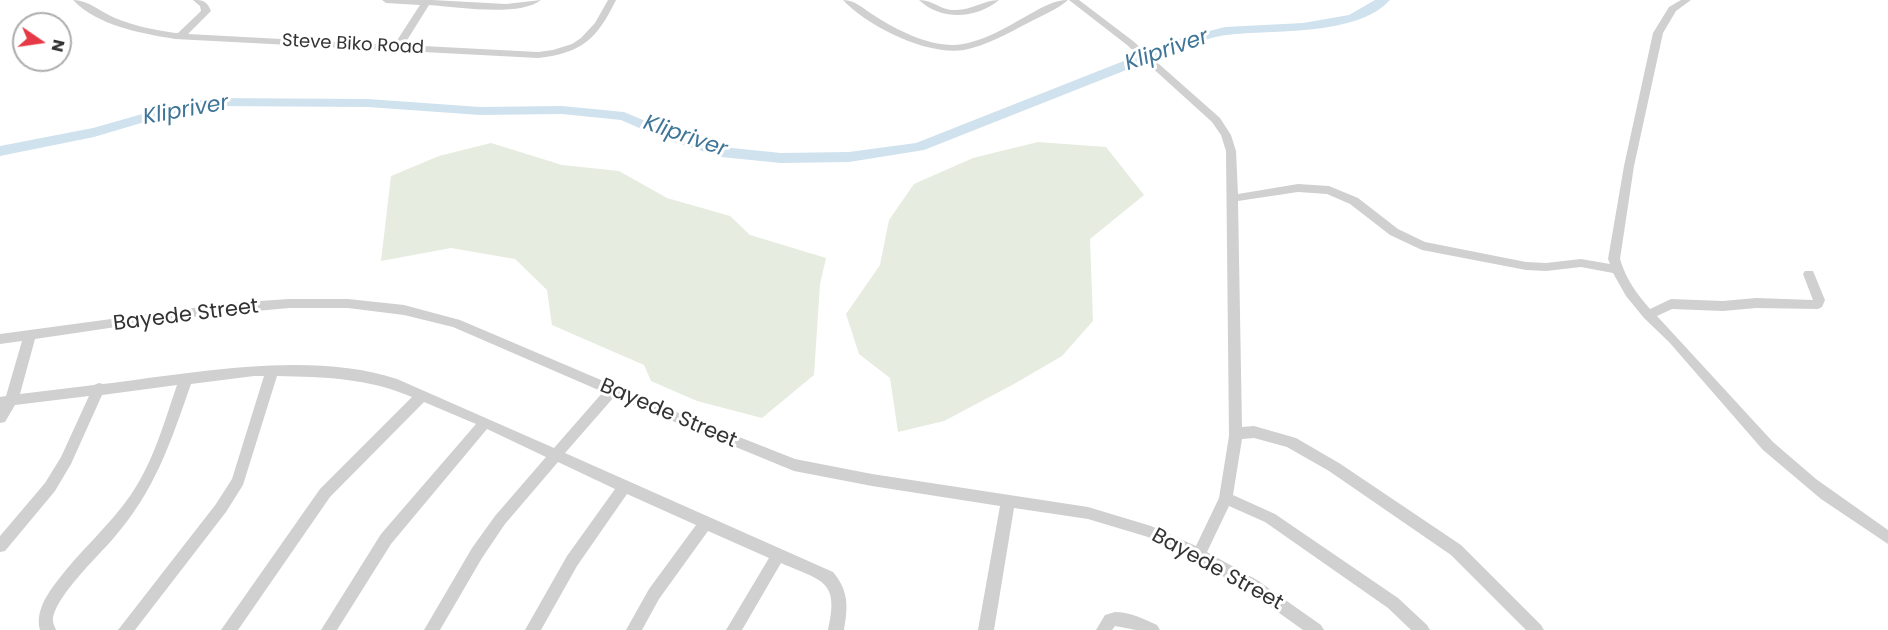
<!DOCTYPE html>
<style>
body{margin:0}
#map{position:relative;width:1888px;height:630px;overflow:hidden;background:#fff;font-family:Poppins,sans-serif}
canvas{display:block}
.north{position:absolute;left:12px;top:12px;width:60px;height:60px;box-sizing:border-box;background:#fff;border:2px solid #adadad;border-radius:50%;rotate:103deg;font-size:16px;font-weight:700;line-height:24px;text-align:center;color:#333}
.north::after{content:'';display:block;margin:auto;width:21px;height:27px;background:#e63946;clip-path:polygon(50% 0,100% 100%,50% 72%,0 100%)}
</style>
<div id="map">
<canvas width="1888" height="630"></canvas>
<div class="north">N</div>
</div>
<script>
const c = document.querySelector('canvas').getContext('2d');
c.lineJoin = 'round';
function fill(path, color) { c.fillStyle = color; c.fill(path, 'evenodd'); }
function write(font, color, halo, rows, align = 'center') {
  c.font = font + ' Poppins,sans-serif'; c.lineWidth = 6; c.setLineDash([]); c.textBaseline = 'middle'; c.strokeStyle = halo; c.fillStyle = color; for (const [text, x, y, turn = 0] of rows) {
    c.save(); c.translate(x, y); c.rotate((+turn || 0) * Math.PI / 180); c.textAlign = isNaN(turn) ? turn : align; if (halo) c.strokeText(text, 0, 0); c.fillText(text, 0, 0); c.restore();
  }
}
fill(new Path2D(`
 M 1038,142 L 1106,147 L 1144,195 L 1090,239 L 1093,321 L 1062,356 L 1014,384 L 944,421 L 898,432 L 890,378 L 859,354 L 846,314 L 880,265 L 889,220 L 914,184 L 973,158 Z
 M 491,143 L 562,165 L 619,171 L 667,198 L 730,216 L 750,235 L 826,258 L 820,284 L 814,375 L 762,418 L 697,401 L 651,381 L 644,365 L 552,325 L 547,290 L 515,259 L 451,248 L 381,261 L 391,176 L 439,156 Z`), '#e6ecdf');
fill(new Path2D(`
 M 1375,0 L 1390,0 C 1356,37 1273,29 1227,35 C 1215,36 1203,41 1192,44 L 924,150 L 849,162 L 781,163 L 721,157 L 662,138 L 621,120 L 562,114 L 480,115 L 368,107 L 212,106 L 168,115 L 94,137 L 0,156 L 0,146 L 93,128 L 167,107 L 212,98 L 368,99 L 480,107 L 562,106 L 624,112 L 672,132 L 722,147 L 781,153 L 849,152 L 916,143 L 1182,38 L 1225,27 L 1303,23 L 1349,15 Z`), '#cfe2ee');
fill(new Path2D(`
 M 73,0 C 88,0 101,12 115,18 C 134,26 155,30 175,33 L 178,33 L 201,11 L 200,6 L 193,0 C 203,0 207,1 211,11 L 188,34 L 394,45 L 420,5 L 386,3 L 382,0 L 432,0 L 506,4 L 541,0 C 520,17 457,7 429,5 L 404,45 L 538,52 L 553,50 L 572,44 L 581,38 L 595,23 L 608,0 L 616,0 C 597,39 582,53 538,58 L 175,39 C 140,33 98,26 73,0 Z
 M 843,0 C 856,0 863,9 875,16 C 897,30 926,45 953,45 C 980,44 1007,27 1030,14 C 1043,7 1054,0 1068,0 C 1058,9 1041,16 1028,23 C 1008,33 986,46 964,50 C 927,56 867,26 843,0 Z
 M 919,0 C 934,0 941,11 956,10 C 972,10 984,0 999,0 C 976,19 941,21 919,0 Z
 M 1069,0 L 1079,0 L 1133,41 L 1220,118 L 1231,135 L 1236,151 L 1238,194 L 1298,184 L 1329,186 L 1358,198 L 1398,229 L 1425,242 L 1526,262 L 1546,263 L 1581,259 L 1610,264 L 1608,259 L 1624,166 L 1653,33 L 1669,7 L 1681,0 L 1691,0 L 1676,11 L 1663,33 L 1634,166 L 1620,259 C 1626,279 1636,293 1650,309 L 1671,299 L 1723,301 L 1756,298 L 1813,300 L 1803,274 L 1805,271 L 1813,271 L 1825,300 L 1822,307 L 1818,309 L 1756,308 L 1723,311 L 1672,309 L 1657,316 L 1773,442 L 1816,479 L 1888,530 L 1888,544 L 1821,499 L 1763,450 L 1669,342 L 1644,318 L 1626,296 L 1613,273 L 1581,267 L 1546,271 L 1526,270 L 1422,250 L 1390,235 L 1350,204 L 1327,194 L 1298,192 L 1238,201 L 1242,427 L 1254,426 L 1296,438 L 1339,463 L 1461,545 L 1541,625 L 1544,630 L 1526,630 L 1451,555 L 1329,471 L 1287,447 L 1254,438 L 1242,439 L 1233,495 L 1275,514 L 1398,598 L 1427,625 L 1430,630 L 1411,630 L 1388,608 L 1265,522 L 1229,506 L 1207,552 L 1257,580 L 1321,625 L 1324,630 L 1303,630 L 1247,590 L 1194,560 L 1148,537 L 1088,519 L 1014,508 L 994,630 L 978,630 L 1000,506 L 872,486 L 794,471 L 614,397 L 565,453 L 833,572 C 849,591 848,607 844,630 L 828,630 C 840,579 821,581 781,563 L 742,630 L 726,630 L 769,558 L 708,531 L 659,599 L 642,630 L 626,630 L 649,589 L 696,525 L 627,494 L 577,566 L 541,630 L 525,630 L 567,556 L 615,489 L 558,462 L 505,524 L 482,558 L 440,630 L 424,630 L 472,548 L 495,516 L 546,457 L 487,429 L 391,544 L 337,630 L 321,630 L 381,534 L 476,424 L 424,402 L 330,497 L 238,630 L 221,630 L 320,489 L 412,397 C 368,378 324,377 277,376 L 243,485 L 226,512 L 135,630 L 118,630 L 216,504 L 232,479 L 264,376 L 254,376 L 191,384 C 170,444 155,491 112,540 C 98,556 52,600 53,621 C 53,624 55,627 56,630 L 40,630 C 35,612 47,594 58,580 C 80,551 109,526 130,496 C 153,463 164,423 177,385 L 102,395 L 71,464 L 55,491 L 5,551 L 0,552 L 0,536 L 45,483 L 61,457 L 89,396 L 15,405 L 5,422 L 0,423 L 0,397 L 6,396 L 22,341 L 0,344 L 0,334 L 230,303 L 289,299 L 348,299 L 404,305 L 460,320 L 681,414 L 795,459 L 872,474 L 1088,507 L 1151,526 L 1196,546 L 1219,498 L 1229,436 L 1226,151 L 1221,135 L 1212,122 L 1127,45 ZM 289,308 L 348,308 L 404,315 L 453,327 L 603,392 L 554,448 L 397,379 C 310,350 193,373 103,384 L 99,383 L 94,385 L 20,394 L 35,339 L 170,319 Z
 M 1115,612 C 1130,612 1144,619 1157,625 L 1160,630 L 1136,630 L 1115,626 L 1112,630 L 1096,630 L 1105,615 Z`), '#d0d0d0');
write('18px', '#333', '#fff', [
 ["Steve Biko Road",353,45,3]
]);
write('21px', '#333', '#fff', [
 ["Bayede Street",186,316,-7],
 ["Bayede Street",668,414,23],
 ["Bayede Street",1217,570,29]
]);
write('italic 22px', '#3f7597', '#fff', [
 ["Klipriver",1167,51,-19],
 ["Klipriver",186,111,-10],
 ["Klipriver",685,137,19]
]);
</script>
